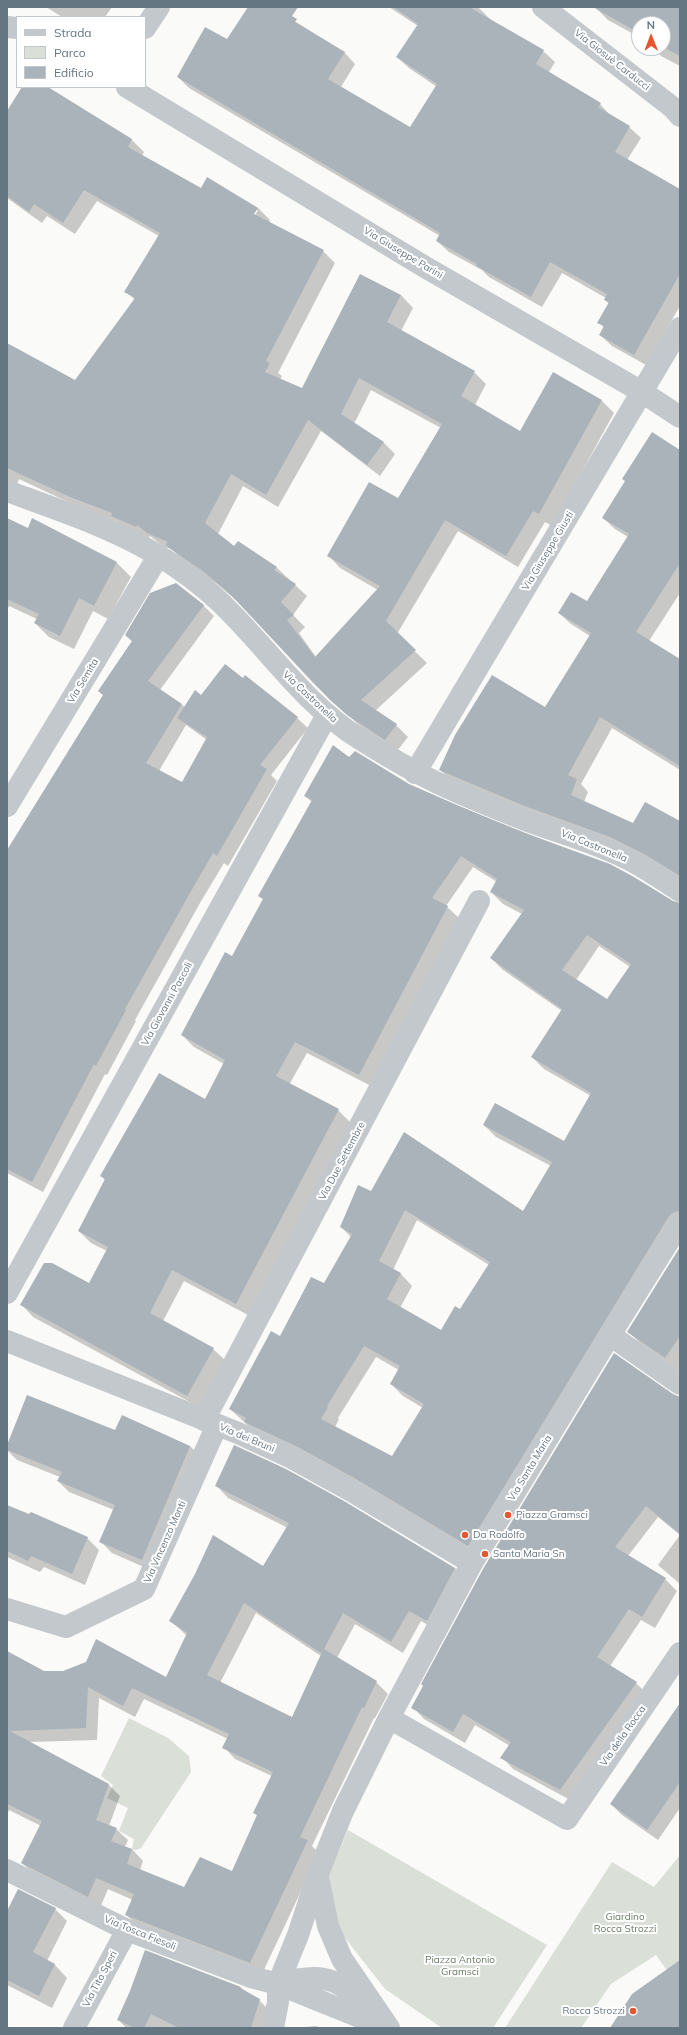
<!DOCTYPE html>
<meta charset="utf-8">
<style>
body{margin:0}
#map{position:relative;width:687px;height:2035px;overflow:hidden;background:#fafaf8;font-family:Mulish,sans-serif}
canvas{display:block}
.frame{position:absolute;inset:0;border:8px solid #657683;pointer-events:none}
.legend{position:absolute;left:16px;top:16px;width:130px;height:72px;box-sizing:border-box;background:#fff;border:1px solid #c1c8cd;margin:0;padding:5px 7px;list-style:none;font-size:12px;color:#657683}
.legend li{display:flex;align-items:center;gap:8px;height:20px}
.legend b{width:20px;border:1px solid #c1c8cd}
.north{position:absolute;left:631px;top:16px;width:40px;height:40px;box-sizing:border-box;background:#fff;border:1px solid #c1c8cd;border-radius:50%;rotate:359deg;font-size:11px;font-weight:700;line-height:16px;text-align:center;color:#657683}
.north::after{content:'';display:block;margin:auto;width:14px;height:18px;background:#e4572e;clip-path:polygon(50% 0,100% 100%,50% 72%,0 100%)}
</style>
<div id="map">
<canvas width="687" height="2035"></canvas>
<div class="frame"></div>
<ul class="legend">
<li><b style="height:5px;background:#c3c8cc"></b>Strada</li>
<li><b style="height:11px;background:#dadfd7"></b>Parco</li>
<li><b style="height:11px;background:#aab3b9"></b>Edificio</li>
</ul>
<div class="north">N</div>
</div>
<script>
const c = document.querySelector('canvas').getContext('2d');
c.lineJoin = 'round';
function fill(path, color) { c.fillStyle = color; c.fill(path, 'evenodd'); }
function strokePath(path, color, width, dash) { c.strokeStyle = color; c.lineWidth = width; c.lineCap = dash ? 'butt' : 'round'; c.setLineDash(dash || []); c.stroke(path); }
function write(font, color, halo, rows, align = 'center') {
  c.font = font + ' Mulish,sans-serif'; c.lineWidth = 4; c.setLineDash([]); c.textBaseline = 'middle'; c.strokeStyle = halo; c.fillStyle = color; for (const [text, x, y, turn = 0] of rows) {
    c.save(); c.translate(x, y); c.rotate((+turn || 0) * Math.PI / 180); c.textAlign = isNaN(turn) ? turn : align; if (halo) c.strokeText(text, 0, 0); c.fillText(text, 0, 0); c.restore();
  }
}
fill(new Path2D(`
 M 129,1718 L 168,1738 L 189,1756 L 191,1772 L 141,1848 L 136,1850 L 132,1849 L 134,1839 L 119,1831 L 128,1808 L 107,1798 L 113,1785 L 101,1776 Z
 M 348,1830 L 547,1945 L 493,2028 L 442,2028 L 385,1989 L 338,1929 L 327,1879 Z
 M 680,1855 L 680,1989 L 656,1955 L 611,1984 L 581,2028 L 505,2028 L 612,1862 L 654,1887 Z`), '#dadfd7');
fill(new Path2D(`
 M 46,7 L 112,7 L 105,17 L 62,17 Z
 M 249,7 L 272,7 L 344,52 L 355,64 L 341,87 L 411,129 L 437,87 L 409,68 L 397,57 L 418,26 L 389,7 L 478,7 L 492,21 L 543,51 L 555,62 L 549,72 L 600,104 L 611,116 L 629,127 L 641,138 L 627,160 L 680,190 L 680,306 L 646,365 L 612,346 L 600,335 L 604,328 L 599,322 L 609,304 L 605,300 L 606,298 L 562,273 L 542,307 L 489,277 L 482,270 L 449,252 L 437,241 L 440,236 L 189,88 L 178,77 L 228,41 Z
 M 680,7 L 680,66 L 661,56 L 654,48 L 663,48 L 663,24 L 639,24 L 639,37 L 608,20 L 596,8 Z
 M 22,87 L 46,87 L 132,140 L 144,152 L 142,156 L 201,189 L 208,179 L 258,208 L 270,220 L 269,223 L 323,251 L 335,263 L 278,373 L 282,376 L 280,379 L 303,390 L 401,295 L 413,308 L 401,331 L 474,372 L 486,384 L 475,405 L 520,432 L 553,374 L 602,401 L 614,413 L 552,526 L 545,522 L 518,567 L 458,531 L 397,634 L 427,663 L 375,711 L 396,725 L 408,737 L 397,751 L 361,727 L 313,683 L 238,602 L 217,584 L 182,560 L 173,550 L 160,544 L 150,536 L 148,539 L 124,528 L 118,522 L 83,509 L 19,479 L 17,484 L 7,480 L 7,344 L 75,381 L 135,300 L 126,291 L 159,236 L 97,201 L 75,234 L 47,216 L 42,223 L 7,198 L 7,112 ZM 256,210 L 258,210 L 253,219 L 251,218 ZM 371,390 L 441,428 L 398,499 L 328,555 L 340,568 L 378,590 L 316,657 L 299,633 L 305,627 L 293,615 L 307,596 L 276,567 L 235,547 L 218,534 L 243,486 L 278,507 L 321,431 L 380,476 L 395,454 L 383,442 L 354,424 Z
 M 680,451 L 680,593 L 649,641 L 679,659 L 680,657 L 680,770 L 612,728 L 581,784 L 588,792 L 584,802 L 634,824 L 680,822 L 680,880 L 452,781 L 440,770 L 545,708 L 590,636 L 571,624 L 559,613 L 587,603 L 628,537 L 615,529 L 603,518 Z
 M 33,520 L 117,563 L 131,577 L 108,619 L 93,611 L 74,649 L 49,637 L 35,623 L 37,619 L 9,606 L 7,611 L 7,521 L 28,529 Z
 M 203,605 L 214,616 L 160,690 L 185,707 L 201,696 L 297,718 L 308,728 L 271,775 L 277,781 L 228,866 L 224,863 L 200,903 L 135,1020 L 136,1021 L 107,1075 L 105,1074 L 43,1192 L 7,1173 L 7,851 L 104,695 L 133,642 L 126,635 ZM 186,725 L 207,740 L 182,784 L 159,771 Z
 M 349,759 L 457,806 L 618,869 L 673,902 L 680,904 L 680,1230 L 480,1557 L 257,1434 L 230,1409 L 281,1337 L 324,1285 L 351,1237 L 341,1227 L 372,1193 L 524,1212 L 551,1166 L 496,1137 L 484,1125 L 564,1142 L 591,1096 L 544,1069 L 532,1057 L 562,1011 L 503,970 L 491,958 L 522,914 L 503,904 L 491,892 L 497,882 L 473,867 L 446,906 L 459,918 L 371,1086 L 307,1053 L 289,1085 L 338,1110 L 350,1122 L 248,1315 L 184,1281 L 163,1321 L 213,1349 L 225,1360 L 199,1407 L 33,1317 L 22,1305 L 89,1284 L 107,1251 L 91,1243 L 79,1231 L 105,1180 L 101,1175 L 205,1100 L 224,1064 L 194,1047 L 182,1035 L 233,957 L 264,900 L 259,896 L 312,802 L 305,796 ZM 599,946 L 630,967 L 608,1000 L 576,980 ZM 417,1220 L 489,1265 L 461,1310 L 442,1331 L 400,1308 L 412,1286 L 401,1274 L 393,1270 ZM 376,1357 L 399,1370 L 391,1384 L 403,1396 L 423,1408 L 392,1457 L 335,1427 L 339,1419 L 338,1418 Z
 M 680,1248 L 680,1371 L 640,1343 L 628,1331 Z
 M 673,1395 L 680,1397 L 680,1584 L 658,1565 L 680,1535 L 658,1517 L 628,1556 L 665,1579 L 677,1591 L 655,1628 L 641,1620 L 610,1666 L 636,1683 L 648,1695 L 572,1801 L 513,1769 L 502,1757 L 510,1746 L 475,1725 L 465,1743 L 424,1719 L 413,1707 Z
 M 116,1431 L 190,1446 L 201,1457 L 153,1571 L 112,1553 L 101,1542 L 114,1510 L 69,1492 L 58,1481 L 60,1477 L 17,1460 L 7,1450 L 7,1448 Z
 M 217,1486 L 455,1568 L 466,1580 L 439,1632 L 421,1621 L 403,1653 L 355,1624 L 337,1658 L 376,1682 L 388,1694 L 375,1718 L 374,1718 L 312,1846 L 319,1853 L 262,1974 L 138,1926 L 126,1915 L 133,1900 L 108,1889 L 100,1908 L 34,1874 L 22,1863 L 41,1826 L 9,1810 L 7,1816 L 7,1657 L 43,1672 L 167,1678 L 187,1636 L 170,1620 L 264,1568 L 288,1528 L 228,1498 ZM 256,1613 L 321,1656 L 293,1718 L 220,1683 ZM 99,1698 L 135,1717 L 144,1699 L 228,1739 L 224,1747 L 235,1759 L 272,1776 L 255,1813 L 258,1816 L 232,1872 L 185,1888 L 140,1870 L 143,1861 L 132,1849 L 125,1847 L 128,1840 L 116,1829 L 109,1826 L 120,1796 L 108,1784 L 29,1742 L 97,1740 Z
 M 7,1506 L 87,1538 L 99,1550 L 85,1585 L 44,1567 L 40,1572 L 7,1557 Z
 M 680,1706 L 680,1808 L 658,1840 L 622,1815 L 611,1804 Z
 M 55,1909 L 67,1921 L 47,1961 L 55,1965 L 67,1978 L 52,2008 L 7,1985 L 7,1913 Z
 M 240,1987 L 259,2000 L 270,2011 L 265,2028 L 126,2028 L 118,2019 Z
 M 316,2026 L 321,2028 L 303,2028 L 305,2027 Z`), '#0003');
fill(new Path2D(`
 M 248,7 L 298,7 L 292,16 L 297,19 L 295,22 L 345,52 L 328,79 L 410,127 L 437,84 L 396,57 L 418,24 L 393,7 L 469,7 L 544,50 L 536,64 L 601,103 L 598,107 L 630,126 L 615,152 L 680,189 L 680,274 L 634,355 L 599,335 L 604,326 L 597,323 L 609,302 L 604,300 L 607,294 L 550,262 L 531,297 L 476,266 L 477,264 L 436,241 L 440,233 L 177,77 L 205,27 L 227,39 Z
 M 593,7 L 680,7 L 680,56 L 663,47 L 663,24 L 639,24 L 639,33 Z
 M 22,87 L 48,87 L 132,139 L 128,147 L 201,188 L 207,177 L 258,208 L 254,214 L 324,250 L 266,361 L 270,363 L 265,372 L 302,388 L 360,274 L 401,295 L 387,322 L 475,371 L 461,396 L 520,431 L 553,372 L 602,400 L 539,514 L 533,511 L 506,556 L 445,520 L 386,621 L 416,650 L 361,700 L 397,724 L 385,740 L 347,715 L 330,700 L 230,594 L 204,572 L 169,548 L 166,545 L 168,542 L 147,533 L 137,525 L 136,527 L 111,516 L 112,513 L 70,497 L 7,468 L 7,343 L 75,380 L 135,298 L 124,292 L 160,233 L 84,190 L 63,223 L 34,204 L 29,212 L 7,196 L 7,111 ZM 359,378 L 442,424 L 398,498 L 369,482 L 327,556 L 380,586 L 315,657 L 287,620 L 294,615 L 281,602 L 296,584 L 274,570 L 277,567 L 238,541 L 234,546 L 205,523 L 231,474 L 266,495 L 308,420 L 367,465 L 384,442 L 341,414 Z
 M 652,432 L 680,450 L 680,563 L 636,632 L 680,659 L 680,766 L 600,717 L 568,775 L 577,779 L 571,795 L 633,823 L 645,802 L 680,821 L 680,876 L 646,855 L 610,837 L 522,805 L 439,770 L 455,735 L 492,675 L 545,707 L 591,633 L 558,613 L 571,592 L 587,601 L 629,534 L 602,518 L 625,481 L 622,479 Z
 M 7,518 L 28,528 L 32,518 L 117,562 L 94,606 L 79,598 L 60,636 L 34,623 L 39,614 L 7,599 Z
 M 176,583 L 204,605 L 148,681 L 182,704 L 146,763 L 182,782 L 207,737 L 177,718 L 195,690 L 201,695 L 225,664 L 243,678 L 245,675 L 298,717 L 260,765 L 267,769 L 217,856 L 213,853 L 190,893 L 125,1009 L 126,1010 L 96,1066 L 94,1064 L 32,1182 L 7,1169 L 7,850 L 103,695 L 98,691 L 132,641 L 125,635 L 150,593 Z
 M 333,745 L 349,757 L 355,751 L 409,784 L 457,805 L 522,832 L 610,864 L 634,877 L 673,901 L 680,903 L 680,1211 L 674,1212 L 669,1216 L 468,1546 L 356,1479 L 298,1447 L 244,1422 L 246,1418 L 229,1409 L 271,1331 L 280,1336 L 311,1277 L 324,1283 L 352,1234 L 340,1227 L 358,1185 L 371,1191 L 404,1132 L 523,1211 L 552,1162 L 483,1125 L 495,1103 L 564,1141 L 591,1093 L 531,1057 L 562,1009 L 490,958 L 524,910 L 490,892 L 497,879 L 461,856 L 432,898 L 448,906 L 359,1075 L 295,1042 L 276,1076 L 339,1109 L 236,1304 L 172,1270 L 150,1313 L 214,1348 L 187,1396 L 20,1305 L 44,1263 L 52,1263 L 89,1283 L 108,1247 L 78,1231 L 105,1179 L 100,1176 L 159,1073 L 205,1099 L 225,1060 L 181,1035 L 225,952 L 232,956 L 263,899 L 258,896 L 312,800 L 304,796 ZM 587,935 L 631,964 L 607,999 L 562,970 ZM 405,1210 L 490,1262 L 460,1309 L 455,1306 L 441,1330 L 387,1299 L 401,1273 L 379,1261 ZM 364,1346 L 400,1366 L 390,1384 L 424,1404 L 392,1456 L 321,1419 L 328,1407 L 327,1406 Z
 M 680,1247 L 680,1336 L 665,1358 L 627,1332 Z
 M 614,1353 L 673,1394 L 680,1397 L 680,1534 L 646,1506 L 615,1547 L 666,1578 L 642,1617 L 629,1609 L 597,1657 L 637,1682 L 560,1790 L 500,1758 L 511,1742 L 463,1714 L 453,1732 L 411,1708 L 423,1686 L 421,1684 L 483,1569 Z
 M 27,1395 L 115,1430 L 122,1415 L 190,1446 L 142,1560 L 99,1542 L 115,1505 L 57,1481 L 62,1472 L 7,1450 L 7,1445 Z
 M 234,1445 L 286,1469 L 344,1501 L 455,1568 L 427,1621 L 409,1611 L 391,1642 L 343,1613 L 324,1649 L 377,1681 L 364,1708 L 362,1707 L 300,1837 L 308,1840 L 250,1963 L 125,1915 L 134,1894 L 96,1878 L 88,1897 L 21,1863 L 42,1821 L 7,1804 L 7,1651 L 44,1671 L 63,1671 L 86,1662 L 96,1639 L 166,1677 L 187,1633 L 169,1621 L 195,1574 L 213,1535 L 263,1566 L 289,1523 L 215,1486 ZM 244,1603 L 321,1653 L 323,1650 L 292,1717 L 207,1675 ZM 88,1687 L 123,1706 L 132,1688 L 229,1734 L 222,1748 L 273,1772 L 253,1813 L 257,1815 L 232,1871 L 200,1857 L 184,1887 L 127,1864 L 132,1849 L 111,1841 L 117,1828 L 96,1820 L 109,1784 L 10,1731 L 86,1728 Z
 M 7,1505 L 29,1514 L 31,1512 L 88,1537 L 72,1574 L 31,1556 L 28,1561 L 7,1551 Z
 M 680,1703 L 680,1782 L 647,1830 L 610,1804 Z
 M 18,1889 L 56,1908 L 33,1952 L 55,1964 L 39,1996 L 7,1980 L 7,1911 Z
 M 145,1950 L 241,1987 L 240,1988 L 260,1999 L 251,2028 L 179,2028 L 151,2014 L 144,2028 L 135,2028 L 117,2020 L 130,1991 Z
 M 680,1960 L 680,2028 L 610,2028 L 632,1994 Z`), '#aab3b9');
strokePath(new Path2D(`
 M 543,7 L 672,107 L 680,116
 M 7,27 L 17,28
 M 145,28 L 159,7
 M 127,87 L 425,267 L 642,392 L 680,417
 M 7,491 C 89,521 156,542 221,603 C 268,648 304,704 360,739 C 393,760 426,779 462,794 C 486,804 511,815 536,824 C 562,833 589,841 615,853 C 638,863 659,877 680,891
 M 415,773 L 680,328
 M 7,806 L 159,555
 M 7,1293 L 327,715
 M 610,1335 L 680,1384
 M 7,1341 L 238,1433 L 292,1458 L 350,1490 L 472,1563
 M 204,1420 L 479,901
 M 7,1609 L 66,1627 L 144,1589 L 217,1425
 M 389,1718 L 567,1819 L 680,1653
 M 7,1870 L 127,1930 L 251,1977 L 278,1984 L 387,2028
 M 318,1877 L 328,1926 L 342,1959 L 389,2028
 M 278,1984 C 314,1974 335,1974 362,2002
 M 74,2028 L 127,1930
 M 273,2028 L 278,2002 L 278,1984 L 298,1935 L 318,1874 L 343,1811 L 389,1718 L 472,1563 L 610,1335 L 680,1223`), '#c3c8cc', 22);
for (const [x, y, r, color] of [
 [508,1515,4,"#e4572e"],
 [465,1535,4,"#e4572e"],
 [485,1554,4,"#e4572e"],
 [633,2011,4,"#e4572e"]
]) { const dot = new Path2D(); dot.arc(x, y, r, 0, 2 * Math.PI); c.fillStyle = color; c.fill(dot); strokePath(dot, '#fff', 1.5); }
write('10px', '#657683', '#fff', [
 ["Via Giosuè Carducci",612,60,38],
 ["Via Giuseppe Parini",403,253,31],
 ["Via Giuseppe Giusti",548,551,-59],
 ["Via Semita",83,681,-59],
 ["Via Castronella",310,697,43],
 ["Via Castronella",594,846,22],
 ["Via Giovanni Pascoli",167,1004,-61],
 ["Via Due Settembre",342,1161,-62],
 ["Via dei Bruni",247,1438,23],
 ["Via Santa Maria",530,1468,-59],
 ["Via Vincenzo Monti",165,1542,-66],
 ["Via della Rocca",623,1736,-55],
 ["Via Tosca Fiesoli",140,1933,22],
 ["Via Tito Speri",100,1979,-62]
]);
write('10px', '#657683', '#fff', [
 ["Piazza Gramsci",516,1515],
 ["Da Rodolfo",473,1535],
 ["Santa Maria Sn",493,1554],
 ["Rocca Strozzi",625,2011,"right"]
], 'left');
write('10px', '#687a64', '#fff', [
 ["Giardino",625,1917],
 ["Rocca Strozzi",625,1929],
 ["Piazza Antonio",460,1960],
 ["Gramsci",460,1972]
]);
</script>
